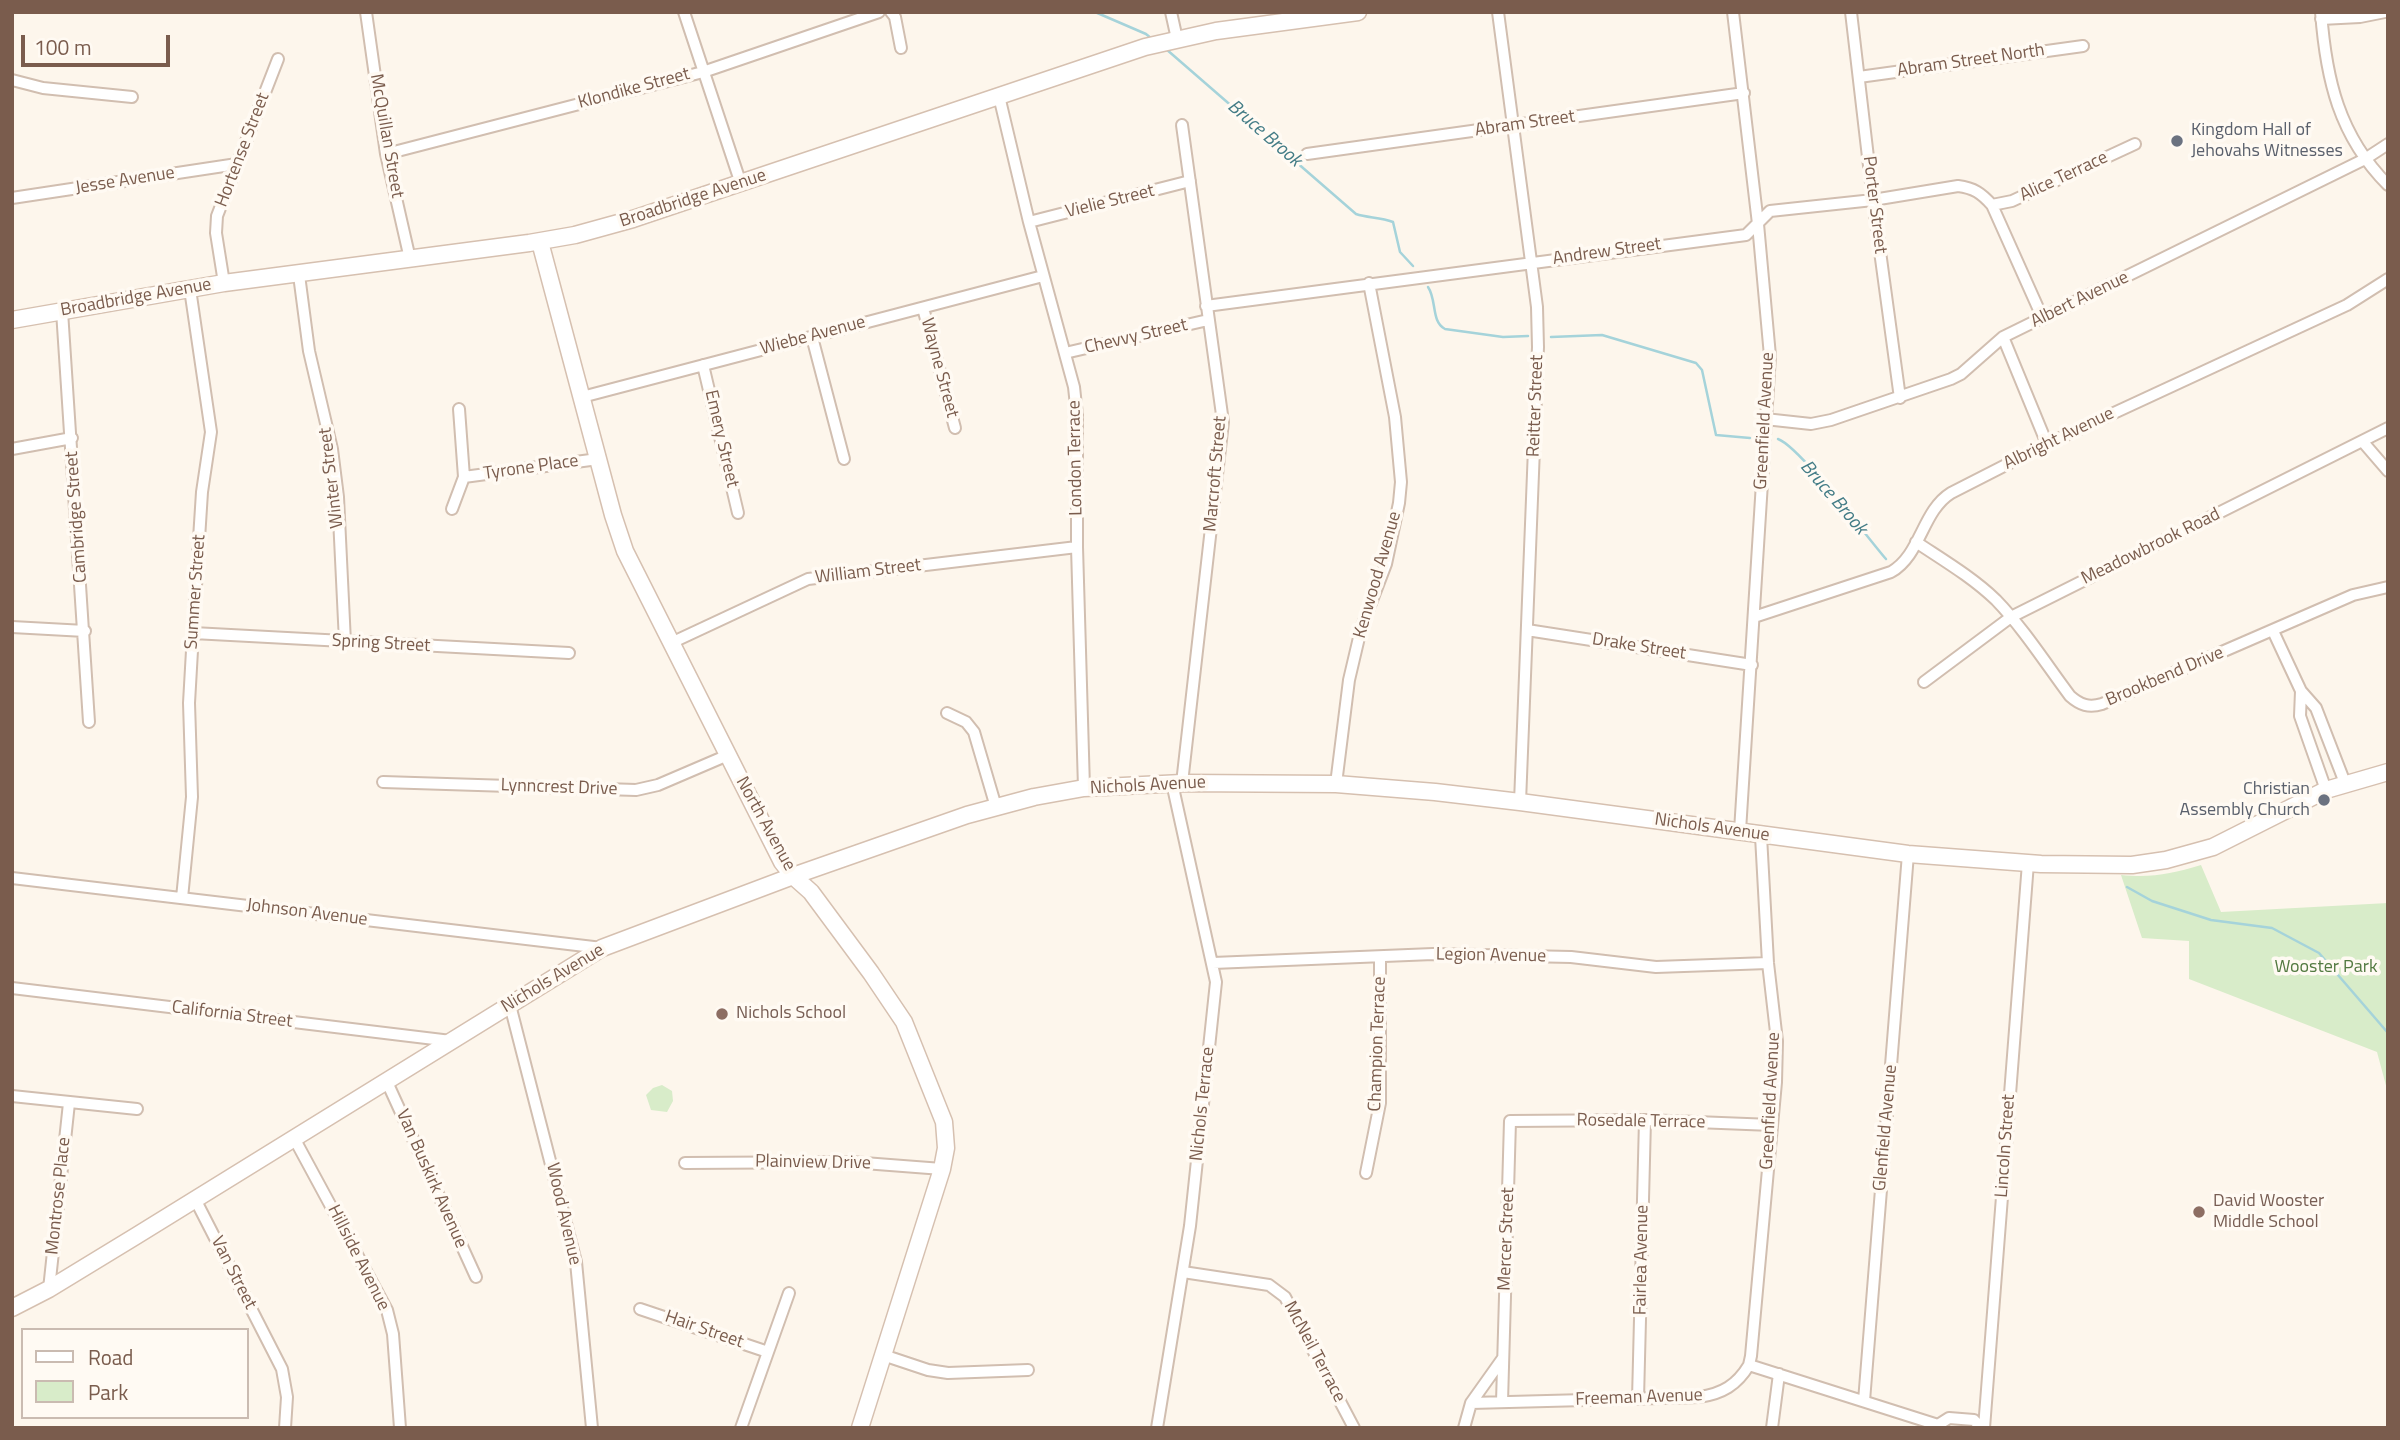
<!DOCTYPE html>
<style>
body{margin:0}
#map{position:relative;width:2400px;height:1440px;overflow:hidden;background:#fdf6ec;font-family:"Titillium Web",sans-serif}
canvas{display:block}
.frame{position:absolute;inset:0;border:14px solid #7a5c4d;pointer-events:none}
.legend{position:absolute;left:21px;top:1328px;width:228px;height:91px;box-sizing:border-box;background:#fffaf3;border:2px solid #cabbb1;margin:0;padding:9px 12px;list-style:none;font-size:21px;color:#7a5c4d}
.legend li{display:flex;align-items:center;gap:14px;height:35px}
.legend b{width:35px;border:2px solid #cabbb1}
.scale{position:absolute;left:21px;top:35px;width:149px;height:32px;box-sizing:border-box;border:4px solid #7a5c4d;border-top:0;padding-left:9px;font-size:21px;line-height:24px;white-space:nowrap;color:#7a5c4d;-webkit-text-stroke:5px #fffaf3;paint-order:stroke}
</style>
<div id="map">
<canvas width="2400" height="1440"></canvas>
<div class="frame"></div>
<ul class="legend">
<li><b style="height:9px;background:#fff"></b>Road</li>
<li><b style="height:19px;background:#d8ecc9"></b>Park</li>
</ul>
<div class="scale">100 m</div>
</div>
<script>
const c = document.querySelector('canvas').getContext('2d');
c.lineJoin = 'round';
function fill(path, color) { c.fillStyle = color; c.fill(path, 'evenodd'); }
function strokePath(path, color, width, dash) { c.strokeStyle = color; c.lineWidth = width; c.lineCap = dash ? 'butt' : 'round'; c.setLineDash(dash || []); c.stroke(path); }
function write(font, color, halo, rows, align = 'center') {
  c.font = font + ' "Titillium Web",sans-serif'; c.lineWidth = 7; c.setLineDash([]); c.textBaseline = 'middle'; c.strokeStyle = halo; c.fillStyle = color; for (const [text, x, y, turn = 0] of rows) {
    c.save(); c.translate(x, y); c.rotate((+turn || 0) * Math.PI / 180); c.textAlign = isNaN(turn) ? turn : align; if (halo) c.strokeText(text, 0, 0); c.fillText(text, 0, 0); c.restore();
  }
}
fill(new Path2D(`
 M 2201,865 L 2221,912 L 2388,903 L 2388,1093 L 2377,1052 L 2189,979 L 2189,941 L 2142,938 L 2121,875 C 2152,878 2171,874 2201,865 Z
 M 662,1085 L 672,1091 L 673,1101 L 667,1112 L 651,1110 L 646,1095 L 653,1088 Z`), '#d8ecc9');
strokePath(new Path2D(`
 M 1095,12 L 1146,34 L 1152,39
 M 1166,49 L 1356,214 C 1368,218 1380,217 1393,222 L 1400,252 L 1413,266
 M 1428,287 C 1437,300 1431,322 1445,329 L 1503,337 L 1528,336
 M 1551,337 L 1602,335 L 1696,363 L 1702,370 L 1716,435 L 1750,438
 M 1778,439 C 1800,447 1866,536 1886,559
 M 2127,887 L 2152,901 L 2211,920 L 2272,928 L 2319,953 L 2388,1033`), '#a5d3da', 2.5);
const street = new Path2D(`
 M 366,12 L 386,154 L 410,259
 M 684,12 L 741,184
 M 891,12 L 895,17 L 901,48
 M 1171,12 L 1177,39
 M 1498,12 L 1537,307 L 1538,347 L 1520,802
 M 1733,12 L 1758,224 L 1770,356 L 1740,831
 M 1851,12 L 1873,200 L 1900,398
 M 2321,12 C 2326,79 2339,136 2388,185
 M 2321,19 L 2360,17 L 2385,12
 M 1859,77 L 2083,46
 M 12,80 L 43,88 L 132,97
 M 999,96 L 1029,222 L 1074,387 L 1077,415 L 1077,547 L 1084,788
 M 1182,125 L 1223,422 L 1182,783
 M 386,154 L 703,72 L 879,12
 M 1307,154 L 1744,93
 M 12,198 L 237,164
 M 1992,205 L 2012,201 L 2135,144
 M 1029,222 L 1190,181
 M 299,275 L 309,351 L 332,449 L 338,497 L 345,642
 M 224,283 L 216,233 L 217,216 L 278,59
 M 1206,306 L 1746,235 L 1770,211 L 1873,200 L 1958,186 C 1974,188 1981,193 1992,205 L 2043,319
 M 923,308 L 955,428
 M 62,311 L 89,722
 M 812,337 L 844,459
 M 2003,337 L 2047,444
 M 1065,353 L 1208,320
 M 703,365 L 738,513
 M 582,397 L 1043,276
 M 1765,419 L 1811,424 L 1831,420 L 1951,379 L 1961,374 L 2003,337 L 2365,159 L 2388,144
 M 2363,442 L 2388,471
 M 12,449 L 72,438
 M 464,477 L 598,459
 M 452,509 L 464,477 L 459,409
 M 1916,542 C 1943,560 1972,577 1996,600 C 2024,629 2046,664 2070,696 C 2080,705 2089,708 2102,704 L 2353,595 L 2388,587
 M 1754,617 L 1891,572 C 1921,555 1922,511 1951,493 L 2047,444 L 2347,305 L 2388,279
 M 12,627 L 85,631
 M 1527,630 L 1752,665
 M 2273,631 L 2301,691 L 2316,708 L 2345,783
 M 193,633 L 569,653
 M 671,643 L 808,579 L 1077,547
 M 1924,682 L 2011,617 L 2388,428
 M 2301,691 L 2300,716 L 2326,790
 M 947,713 L 966,722 L 974,732 L 996,807
 M 383,782 L 636,790 L 658,785 L 728,755
 M 1336,784 L 1349,680 L 1361,629 L 1386,564 L 1399,503 L 1401,482 L 1395,417 L 1369,283
 M 12,878 L 602,948
 M 182,898 L 192,797 L 189,703 L 193,633 L 202,492 L 211,432 L 190,289
 M 1213,963 L 1433,954 L 1571,957 L 1656,967 L 1768,963
 M 12,988 L 451,1041
 M 510,1005 L 576,1262 L 592,1428
 M 387,1082 L 476,1277
 M 12,1096 L 137,1109
 M 294,1138 L 387,1310 L 393,1334 L 400,1428
 M 685,1163 L 851,1162 L 942,1169
 M 1366,1173 L 1380,1103 L 1380,957
 M 195,1199 L 282,1369 L 287,1397 L 285,1428
 M 1183,1272 L 1269,1285 L 1285,1297 L 1354,1428
 M 49,1289 L 69,1103
 M 640,1309 L 768,1352
 M 883,1355 L 928,1370 L 948,1373 L 1028,1370
 M 1749,1365 L 1751,1356 L 1776,1082 L 1777,1041 L 1768,963 L 1761,836
 M 1638,1399 L 1645,1120
 M 1864,1401 L 1908,854
 M 1502,1402 L 1510,1121 L 1645,1120 L 1772,1125
 M 1471,1403 L 1503,1358
 M 1938,1425 L 1949,1418 L 1974,1420 L 1981,1428
 M 741,1428 L 789,1293
 M 1157,1428 L 1190,1226 L 1216,982 L 1172,783
 M 1464,1428 L 1471,1403 L 1699,1397 C 1722,1394 1737,1385 1749,1365 L 1938,1425 L 1940,1428
 M 1772,1428 L 1779,1374
 M 1984,1428 L 2028,863`);
const secondary = new Path2D(`
 M 540,242 L 613,515 L 625,551 L 782,862 L 793,876 L 811,892 L 871,973 L 904,1022 L 944,1122 L 946,1148 L 942,1169 L 860,1428
 M 12,320 L 224,283 L 529,243 L 575,235 L 633,219 L 1145,47 L 1216,31 L 1358,12
 M 12,1308 L 49,1289 L 136,1236 L 602,948 L 793,876 L 967,815 L 1034,797 L 1084,788 L 1182,783 L 1336,784 L 1435,792 L 1520,802 L 1908,854 L 2041,864 L 2132,865 L 2166,860 L 2213,847 L 2326,790 L 2388,772`);
strokePath(street, '#d1beb0', 14);
strokePath(secondary, '#d6c0b0', 19);
strokePath(street, '#fff', 10);
strokePath(secondary, '#fff', 16);
for (const [x, y, r, color] of [
 [2177,141,7,"#6b7280"],
 [2324,800,7,"#6b7280"],
 [722,1014,7,"#8d6e63"],
 [2199,1212,7,"#8d6e63"]
]) { const dot = new Path2D(); dot.arc(x, y, r, 0, 2 * Math.PI); c.fillStyle = color; c.fill(dot); strokePath(dot, '#fffaf3', 2.5); }
write('18px', '#7a5c4d', '#fffaf3', [
 ["Abram Street North",1971,61,-8],
 ["Klondike Street",634,89,-15],
 ["Abram Street",1525,124,-8],
 ["McQuillan Street",386,136,80],
 ["Hortense Street",243,150,-69],
 ["Alice Terrace",2064,177,-25],
 ["Jesse Avenue",125,181,-9],
 ["Broadbridge Avenue",693,199,-18],
 ["Vielie Street",1110,202,-14],
 ["Porter Street",1874,205,83],
 ["Andrew Street",1607,252,-8],
 ["Broadbridge Avenue",136,298,-10],
 ["Albert Avenue",2080,300,-26],
 ["Wiebe Avenue",813,336,-15],
 ["Chevvy Street",1136,337,-13],
 ["Wayne Street",939,368,75],
 ["Reitter Street",1536,406,-88],
 ["Greenfield Avenue",1765,421,-87],
 ["Emery Street",721,439,77],
 ["Albright Avenue",2059,439,-26],
 ["London Terrace",1076,458,-91],
 ["Tyrone Place",531,468,-8],
 ["Marcroft Street",1216,474,-85],
 ["Winter Street",332,478,-97],
 ["Cambridge Street",77,517,-94],
 ["Meadowbrook Road",2151,547,-26],
 ["William Street",868,572,-7],
 ["Kenwood Avenue",1378,575,-74],
 ["Summer Street",196,592,-86],
 ["Spring Street",381,644,3],
 ["Drake Street",1639,647,9],
 ["Brookbend Drive",2165,677,-23],
 ["Nichols Avenue",1148,786,-3],
 ["Lynncrest Drive",559,788,2],
 ["North Avenue",765,824,61],
 ["Nichols Avenue",1712,828,8],
 ["Johnson Avenue",307,913,7],
 ["Legion Avenue",1491,956,1],
 ["Nichols Avenue",553,979,-31],
 ["California Street",232,1015,7],
 ["Champion Terrace",1378,1044,-88],
 ["Greenfield Avenue",1771,1101,-87],
 ["Nichols Terrace",1203,1104,-84],
 ["Rosedale Terrace",1641,1122,1],
 ["Glenfield Avenue",1886,1128,-85],
 ["Lincoln Street",2006,1146,-86],
 ["Plainview Drive",813,1163,1],
 ["Van Buskirk Avenue",431,1179,66],
 ["Montrose Place",59,1196,-84],
 ["Wood Avenue",563,1214,77],
 ["Mercer Street",1507,1239,-88],
 ["Hillside Avenue",358,1258,63],
 ["Fairlea Avenue",1642,1260,-89],
 ["Van Street",233,1273,63],
 ["Hair Street",704,1330,19],
 ["McNeil Terrace",1314,1352,62],
 ["Freeman Avenue",1639,1398,-2]
]);
write('18px', '#5b616d', '#fffaf3', [
 ["Kingdom Hall of",2191,131],
 ["Jehovahs Witnesses",2191,152],
 ["Christian",2310,790,"right"],
 ["Assembly Church",2310,811,"right"]
], 'left');
write('18px', '#537a41', '#fffaf3', [
 ["Wooster Park",2326,968]
]);
write('18px', '#785e54', '#fffaf3', [
 ["Nichols School",736,1014],
 ["David Wooster",2213,1202],
 ["Middle School",2213,1223]
], 'left');
write('italic 19px', '#437c86', '#fffaf3', [
 ["Bruce Brook",1264,134,41],
 ["Bruce Brook",1833,498,49]
]);
</script>
